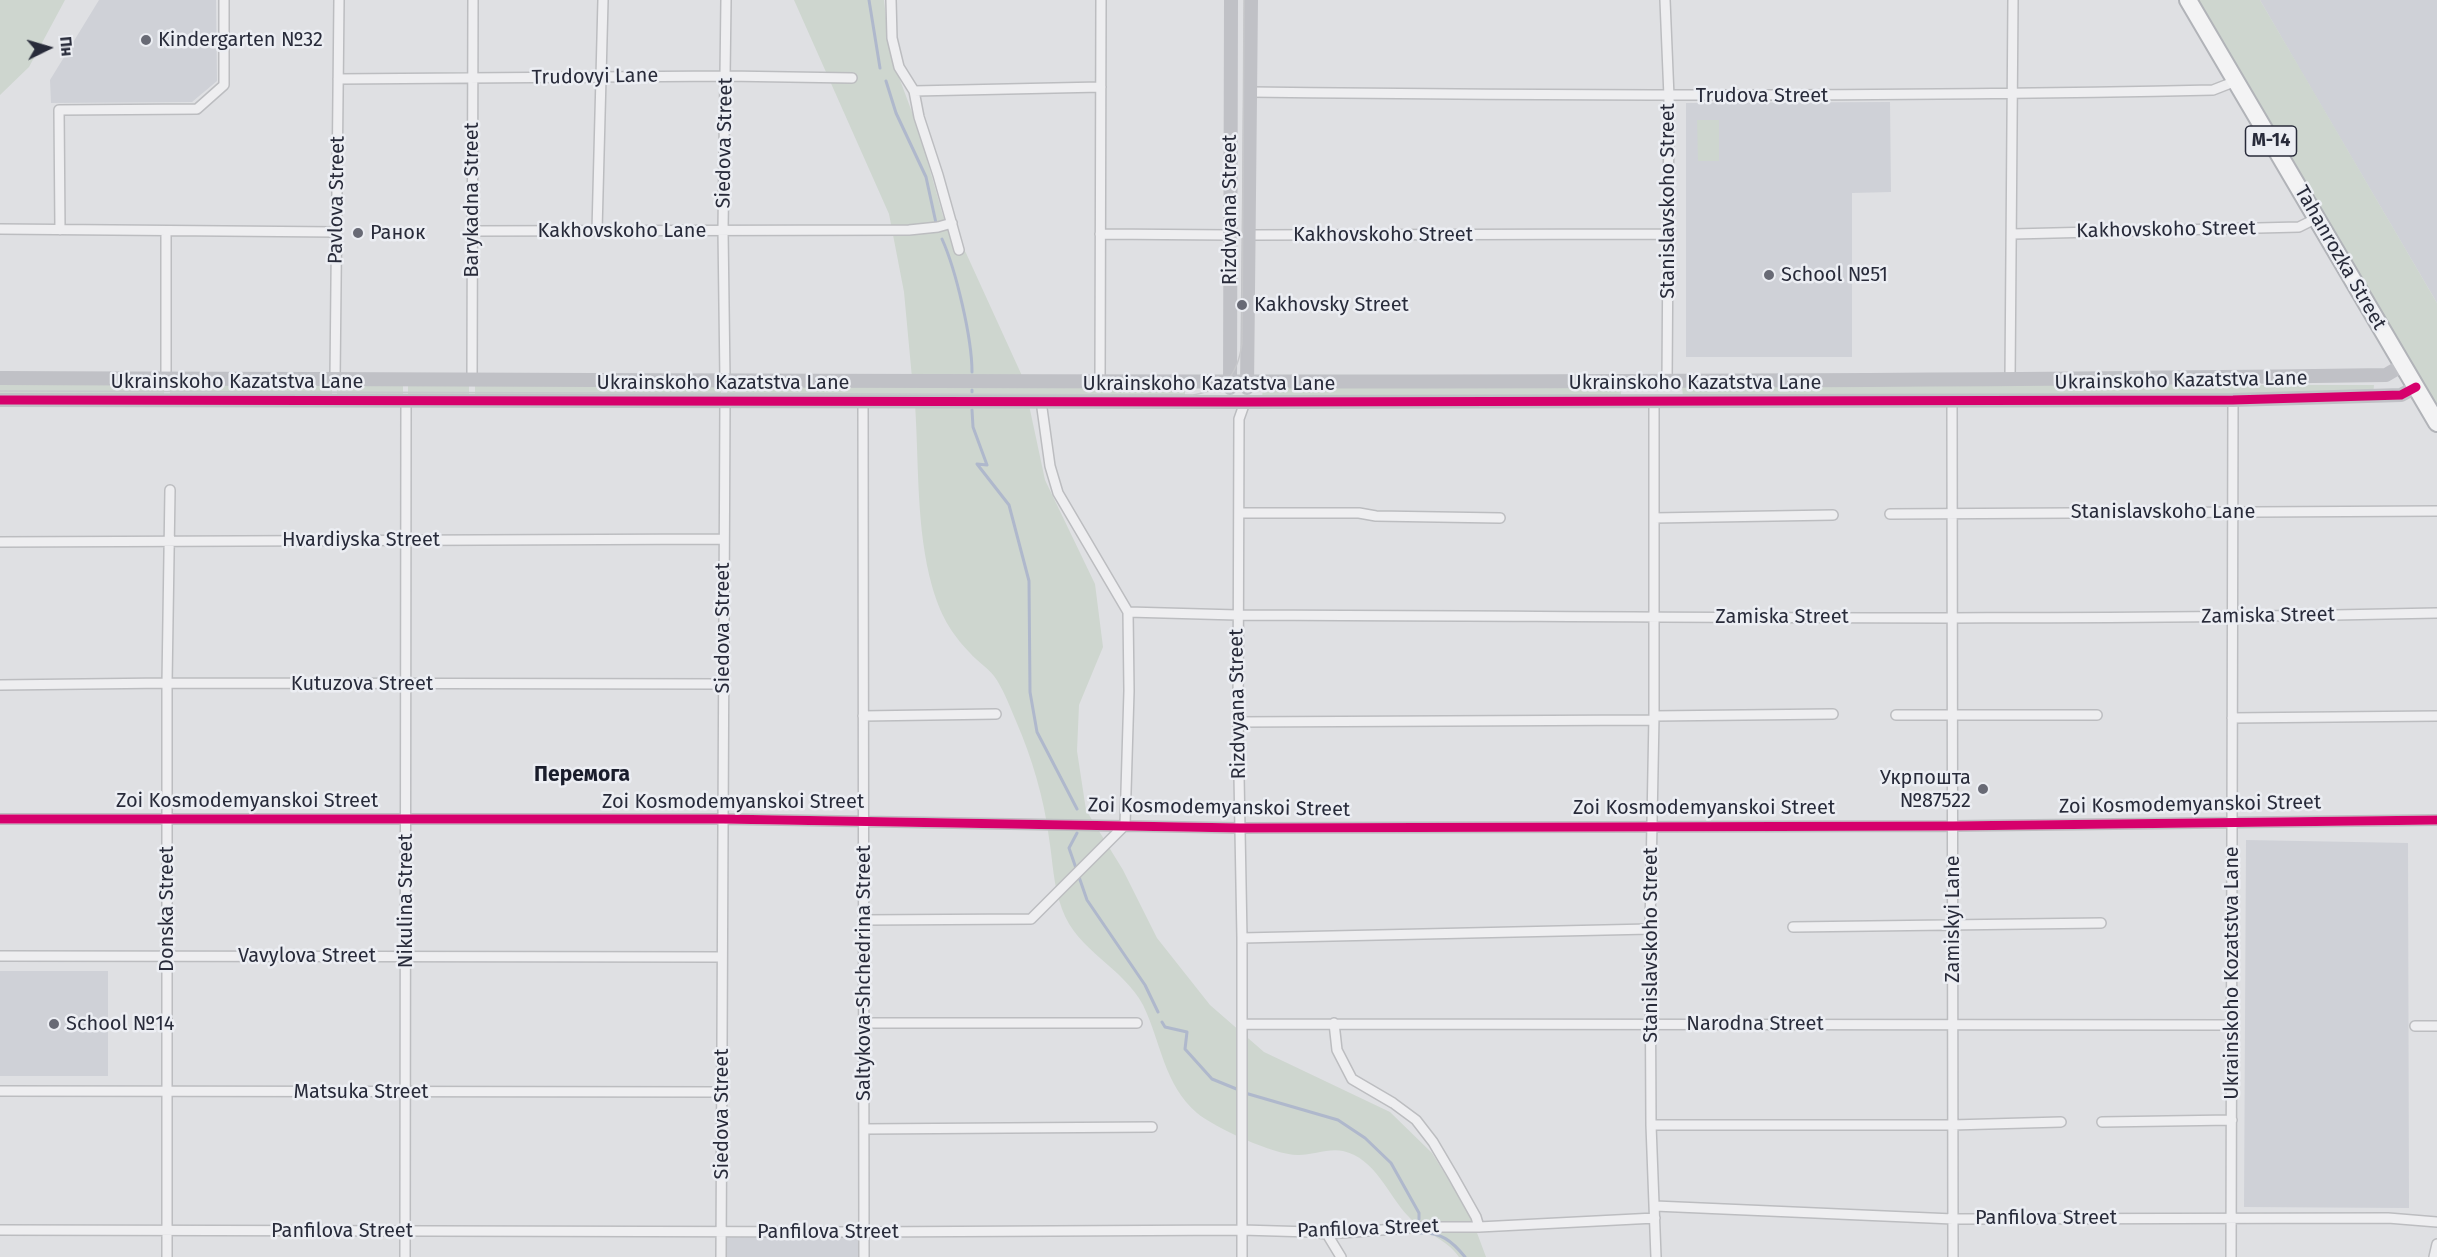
<!DOCTYPE html>
<meta charset="utf-8">
<style>
body{margin:0}
#map{position:relative;width:2437px;height:1257px;overflow:hidden;background:#dfe0e3;font-family:"Fira Sans",sans-serif}
canvas{display:block}
.north{position:absolute;left:18px;top:18px;width:60px;height:60px;-webkit-text-stroke:4px #eceef3;paint-order:stroke;rotate:85deg;font-size:16px;font-weight:700;line-height:24px;text-align:center;color:#282b3a}
.north::after{content:'';display:block;margin:auto;width:21px;height:27px;background:#282b3a;clip-path:polygon(50% 0,100% 100%,50% 72%,0 100%)}
</style>
<div id="map">
<canvas width="2437" height="1257"></canvas>
<div class="north">Пн</div>
</div>
<script>
const c = document.querySelector('canvas').getContext('2d');
c.lineJoin = 'round';
function fill(path, color) { c.fillStyle = color; c.fill(path, 'evenodd'); }
function strokePath(path, color, width, dash) { c.strokeStyle = color; c.lineWidth = width; c.lineCap = dash ? 'butt' : 'round'; c.setLineDash(dash || []); c.stroke(path); }
function write(font, color, halo, rows, align = 'center') {
  c.font = font + ' "Fira Sans",sans-serif'; c.lineWidth = 5; c.setLineDash([]); c.textBaseline = 'middle'; c.strokeStyle = halo; c.fillStyle = color; for (const [text, x, y, turn = 0] of rows) {
    c.save(); c.translate(x, y); c.rotate((+turn || 0) * Math.PI / 180); c.textAlign = isNaN(turn) ? turn : align; if (halo) c.strokeText(text, 0, 0); c.fillText(text, 0, 0); c.restore();
  }
}
fill(new Path2D(`
 M 99,0 L 216,0 L 217,81 L 192,102 L 51,103 L 50,80 Z
 M 2260,0 L 2437,0 L 2437,303 L 2301,71 Z
 M 1890,102 L 1891,192 L 1852,193 L 1852,357 L 1686,357 L 1686,103 Z
 M 2246,840 L 2408,843 L 2409,1208 L 2244,1207 Z
 M 0,971 L 108,971 L 108,1076 L 0,1076 Z
 M 725,1236 L 861,1236 L 861,1257 L 725,1257 Z`), '#cfd1d7');
fill(new Path2D(`
 M 0,0 L 65,0 L 29,67 L 0,95 Z
 M 794,0 L 884,0 L 890,53 L 919,131 L 943,216 L 966,253 L 1023,378 L 912,378 L 904,292 L 889,214 Z
 M 2199,0 L 2260,0 L 2437,303 L 2437,405 Z
 M 1697,120 L 1719,120 L 1719,161 L 1698,161 Z
 M 0,381 L 164,382 L 164,397 L 0,396 Z
 M 170,382 L 332,382 L 332,397 L 170,397 Z
 M 337,382 L 403,382 L 403,397 L 337,397 Z
 M 408,382 L 469,382 L 469,397 L 408,397 Z
 M 475,382 L 721,383 L 721,398 L 475,397 Z
 M 727,383 L 1185,384 L 1185,398 L 727,397 Z
 M 1621,384 L 1621,398 L 1262,399 L 1263,385 Z
 M 1682,385 L 2374,385 L 2373,396 L 1683,398 Z
 M 915,404 L 1029,405 L 1045,480 L 1095,584 L 1103,647 L 1079,705 L 1077,751 L 1086,810 L 1123,870 L 1157,938 L 1210,1005 L 1264,1052 L 1390,1112 L 1432,1153 L 1470,1214 L 1486,1257 L 1459,1257 C 1446,1238 1423,1233 1408,1216 C 1388,1195 1375,1158 1343,1151 C 1329,1148 1312,1155 1299,1155 C 1276,1156 1215,1128 1197,1113 C 1164,1085 1161,1042 1143,1005 C 1123,967 1077,951 1062,909 C 1053,885 1053,862 1049,838 C 1044,798 1032,758 1016,721 C 1010,707 1003,688 994,676 C 987,667 977,661 970,653 C 950,632 940,614 932,586 C 916,528 919,464 915,404 Z`), '#ced6cf');
strokePath(new Path2D(`
 M 869,0 L 880,68
 M 886,81 L 896,113 L 926,177 L 936,223
 M 942,239 C 956,270 972,338 972,372
 M 972,390 L 972,392
 M 972,410 L 973,427 L 987,465 L 977,464 L 1009,505 L 1029,581 L 1030,692 L 1037,732 L 1077,809
 M 1077,833 L 1069,848 L 1087,900 L 1145,985 L 1158,1012
 M 1162,1022 L 1165,1027 L 1187,1032 L 1185,1049 L 1212,1079 L 1239,1090
 M 1245,1093 L 1338,1120 L 1365,1138 L 1391,1163 L 1419,1213 L 1419,1219
 M 1420,1233 C 1441,1232 1452,1241 1465,1257`), '#afb8cc', 3);
const street = new Path2D(`
 M 891,0 L 892,38 L 899,67 L 914,91 L 919,117 L 938,175 L 959,250
 M 1665,0 L 1669,97 L 1667,381
 M 338,79 L 726,76 L 852,78
 M 914,91 L 1101,87
 M 1251,92 C 1572,96 1892,97 2213,90 L 2236,81
 M 0,229 L 336,232
 M 60,230 L 59,110 L 197,109 L 224,85 L 224,0
 M 166,231 L 166,379
 M 471,231 L 909,230 L 938,227 L 952,223
 M 597,231 L 603,0
 M 1100,234 L 1230,235
 M 2013,234 L 2299,227 L 2317,218
 M 1250,235 L 1667,234
 M 335,379 L 339,0
 M 472,379 L 473,0
 M 725,380 L 723,230 L 726,0
 M 2010,380 L 2013,0
 M 1100,381 L 1101,0
 M 863,401 L 864,1257
 M 1041,401 L 1050,466 L 1058,493 L 1128,612 L 1129,691 L 1125,825
 M 1654,401 L 1654,716 L 1650,929 L 1651,1125 L 1656,1257
 M 1952,401 L 1953,1257
 M 1239,513 L 1359,513 L 1376,516 L 1500,518
 M 1890,514 L 2437,511
 M 1654,518 L 1833,515
 M 0,542 L 723,539
 M 1128,612 L 1237,615 C 1637,616 2037,622 2437,613
 M 0,685 L 167,683 L 723,684
 M 1896,715 L 2097,715
 M 863,716 L 996,714
 M 1654,716 L 1833,714
 M 2232,718 L 2437,716
 M 1238,722 L 1654,720
 M 0,819 L 723,819 L 1240,828 L 1953,826 L 2437,820
 M 864,920 L 1031,919 L 1125,825
 M 1793,927 L 2101,923
 M 1242,938 L 1650,929
 M 0,956 L 722,957
 M 864,1023 L 1137,1023
 M 1334,1023 L 1337,1050 L 1352,1079 L 1393,1103 L 1416,1120 L 1433,1142 L 1453,1176 L 1476,1217 L 1479,1227
 M 1242,1024 L 2232,1025
 M 2415,1026 L 2437,1026
 M 0,1091 L 722,1092
 M 2102,1122 L 2232,1120
 M 1651,1125 L 1952,1125 L 2061,1122
 M 864,1129 L 1152,1127
 M 1655,1206 L 1953,1219 L 2388,1218 L 2437,1222
 M 0,1230 L 864,1232 L 1242,1230 L 1311,1232 L 1327,1234 L 1422,1227 L 1479,1227 L 1655,1218
 M 1327,1234 L 1341,1257
 M 167,1257 L 167,683 L 170,490
 M 405,1257 L 406,400
 M 721,1257 L 725,400
 M 1242,1257 L 1242,938 L 1238,722 L 1239,419 L 1245,402
 M 2231,1257 L 2233,400
 M 2434,1257 L 2437,1244`);
const highway = new Path2D(`
 M 2188,0 L 2437,423`);
strokePath(street, '#bcbdc0', 12);
strokePath(highway, '#b1b3b8', 20);
strokePath(street, '#eeeef0', 9);
strokePath(new Path2D(`
 M 0,378 C 795,380 1591,386 2386,375 L 2403,365
 M 1230,388 L 1231,0
 M 1247,388 L 1251,0
 M 0,400 L 1245,402 L 2233,400 L 2401,395 L 2416,387`), '#c0c1c6', 14);
strokePath(highway, '#f3f3f4', 16);
strokePath(new Path2D(`
 M 0,391 L 1193,395 C 1226,389 1237,376 1242,344 L 1244,0`), '#c7c8cb', 1.5);
strokePath(new Path2D(`
 M 0,400 L 1245,402 L 2233,400 L 2401,395 L 2416,387
 M 0,819 L 723,819 L 1240,828 L 1953,826 L 2437,820`), '#d6006c', 9);
for (const [x, y, r, color] of [
 [146,40,6,"#686a75"],
 [358,233,6,"#686a75"],
 [1769,275,6,"#686a75"],
 [1242,305,6,"#686a75"],
 [1983,789,6,"#686a75"],
 [54,1024,6,"#686a75"]
]) { const dot = new Path2D(); dot.arc(x, y, r, 0, 2 * Math.PI); c.fillStyle = color; c.fill(dot); strokePath(dot, '#eceef3', 2); }
for (const [x, y, w] of [
 [2271,141,51]
]) { const box = new Path2D(); box.roundRect(x - w / 2, y - 15, w, 30, 4.5); c.fillStyle = '#eceef3'; c.fill(box); strokePath(box, '#282b3a', 1.5); }
write('bold 18px', '#282b3a', null, [
 ["М-14",2271,141]
]);
write('20px', '#282b3a', '#eceef3', [
 ["Kindergarten №32",158,40],
 ["Ранок",370,233],
 ["School №51",1781,275],
 ["Kakhovsky Street",1254,305],
 ["Укрпошта",1971,778,"right"],
 ["№87522",1971,801,"right"],
 ["School №14",66,1024]
], 'left');
write('20px', '#282b3a', '#eceef3', [
 ["Trudovyi Lane",595,77,-1],
 ["Trudova Street",1762,96],
 ["Siedova Street",725,143,-89],
 ["Pavlova Street",337,200,-89],
 ["Barykadna Street",472,200,-90],
 ["Stanislavskoho Street",1668,201,-90],
 ["Rizdvyana Street",1230,210,-90],
 ["Kakhovskoho Street",2166,230,-1],
 ["Kakhovskoho Lane",622,231],
 ["Kakhovskoho Street",1383,235],
 ["Tahanrozka Street",2340,258,60],
 ["Ukrainskoho Kazatstva Lane",2181,381,-1],
 ["Ukrainskoho Kazatstva Lane",237,382],
 ["Ukrainskoho Kazatstva Lane",723,383],
 ["Ukrainskoho Kazatstva Lane",1695,383],
 ["Ukrainskoho Kazatstva Lane",1209,384],
 ["Stanislavskoho Lane",2163,512],
 ["Hvardiyska Street",361,540],
 ["Zamiska Street",2268,616,-1],
 ["Zamiska Street",1782,617],
 ["Siedova Street",723,628,-90],
 ["Kutuzova Street",362,684],
 ["Rizdvyana Street",1238,704,-91],
 ["Zoi Kosmodemyanskoi Street",247,801],
 ["Zoi Kosmodemyanskoi Street",733,802],
 ["Zoi Kosmodemyanskoi Street",2190,805,-1],
 ["Zoi Kosmodemyanskoi Street",1219,808,1],
 ["Zoi Kosmodemyanskoi Street",1704,808],
 ["Nikulina Street",406,901,-90],
 ["Donska Street",167,909,-90],
 ["Zamiskyi Lane",1953,919,-90],
 ["Stanislavskoho Street",1651,945,-90],
 ["Vavylova Street",307,956],
 ["Saltykova-Shchedrina Street",864,973,-90],
 ["Ukrainskoho Kozatstva Lane",2232,973,-90],
 ["Narodna Street",1755,1024],
 ["Matsuka Street",361,1092],
 ["Siedova Street",722,1114,-90],
 ["Panfilova Street",2046,1218],
 ["Panfilova Street",1368,1229,-2],
 ["Panfilova Street",342,1231],
 ["Panfilova Street",828,1232]
]);
write('bold 21px', '#1a1d2b', '#eceef3', [
 ["Перемога",582,775]
]);
</script>
